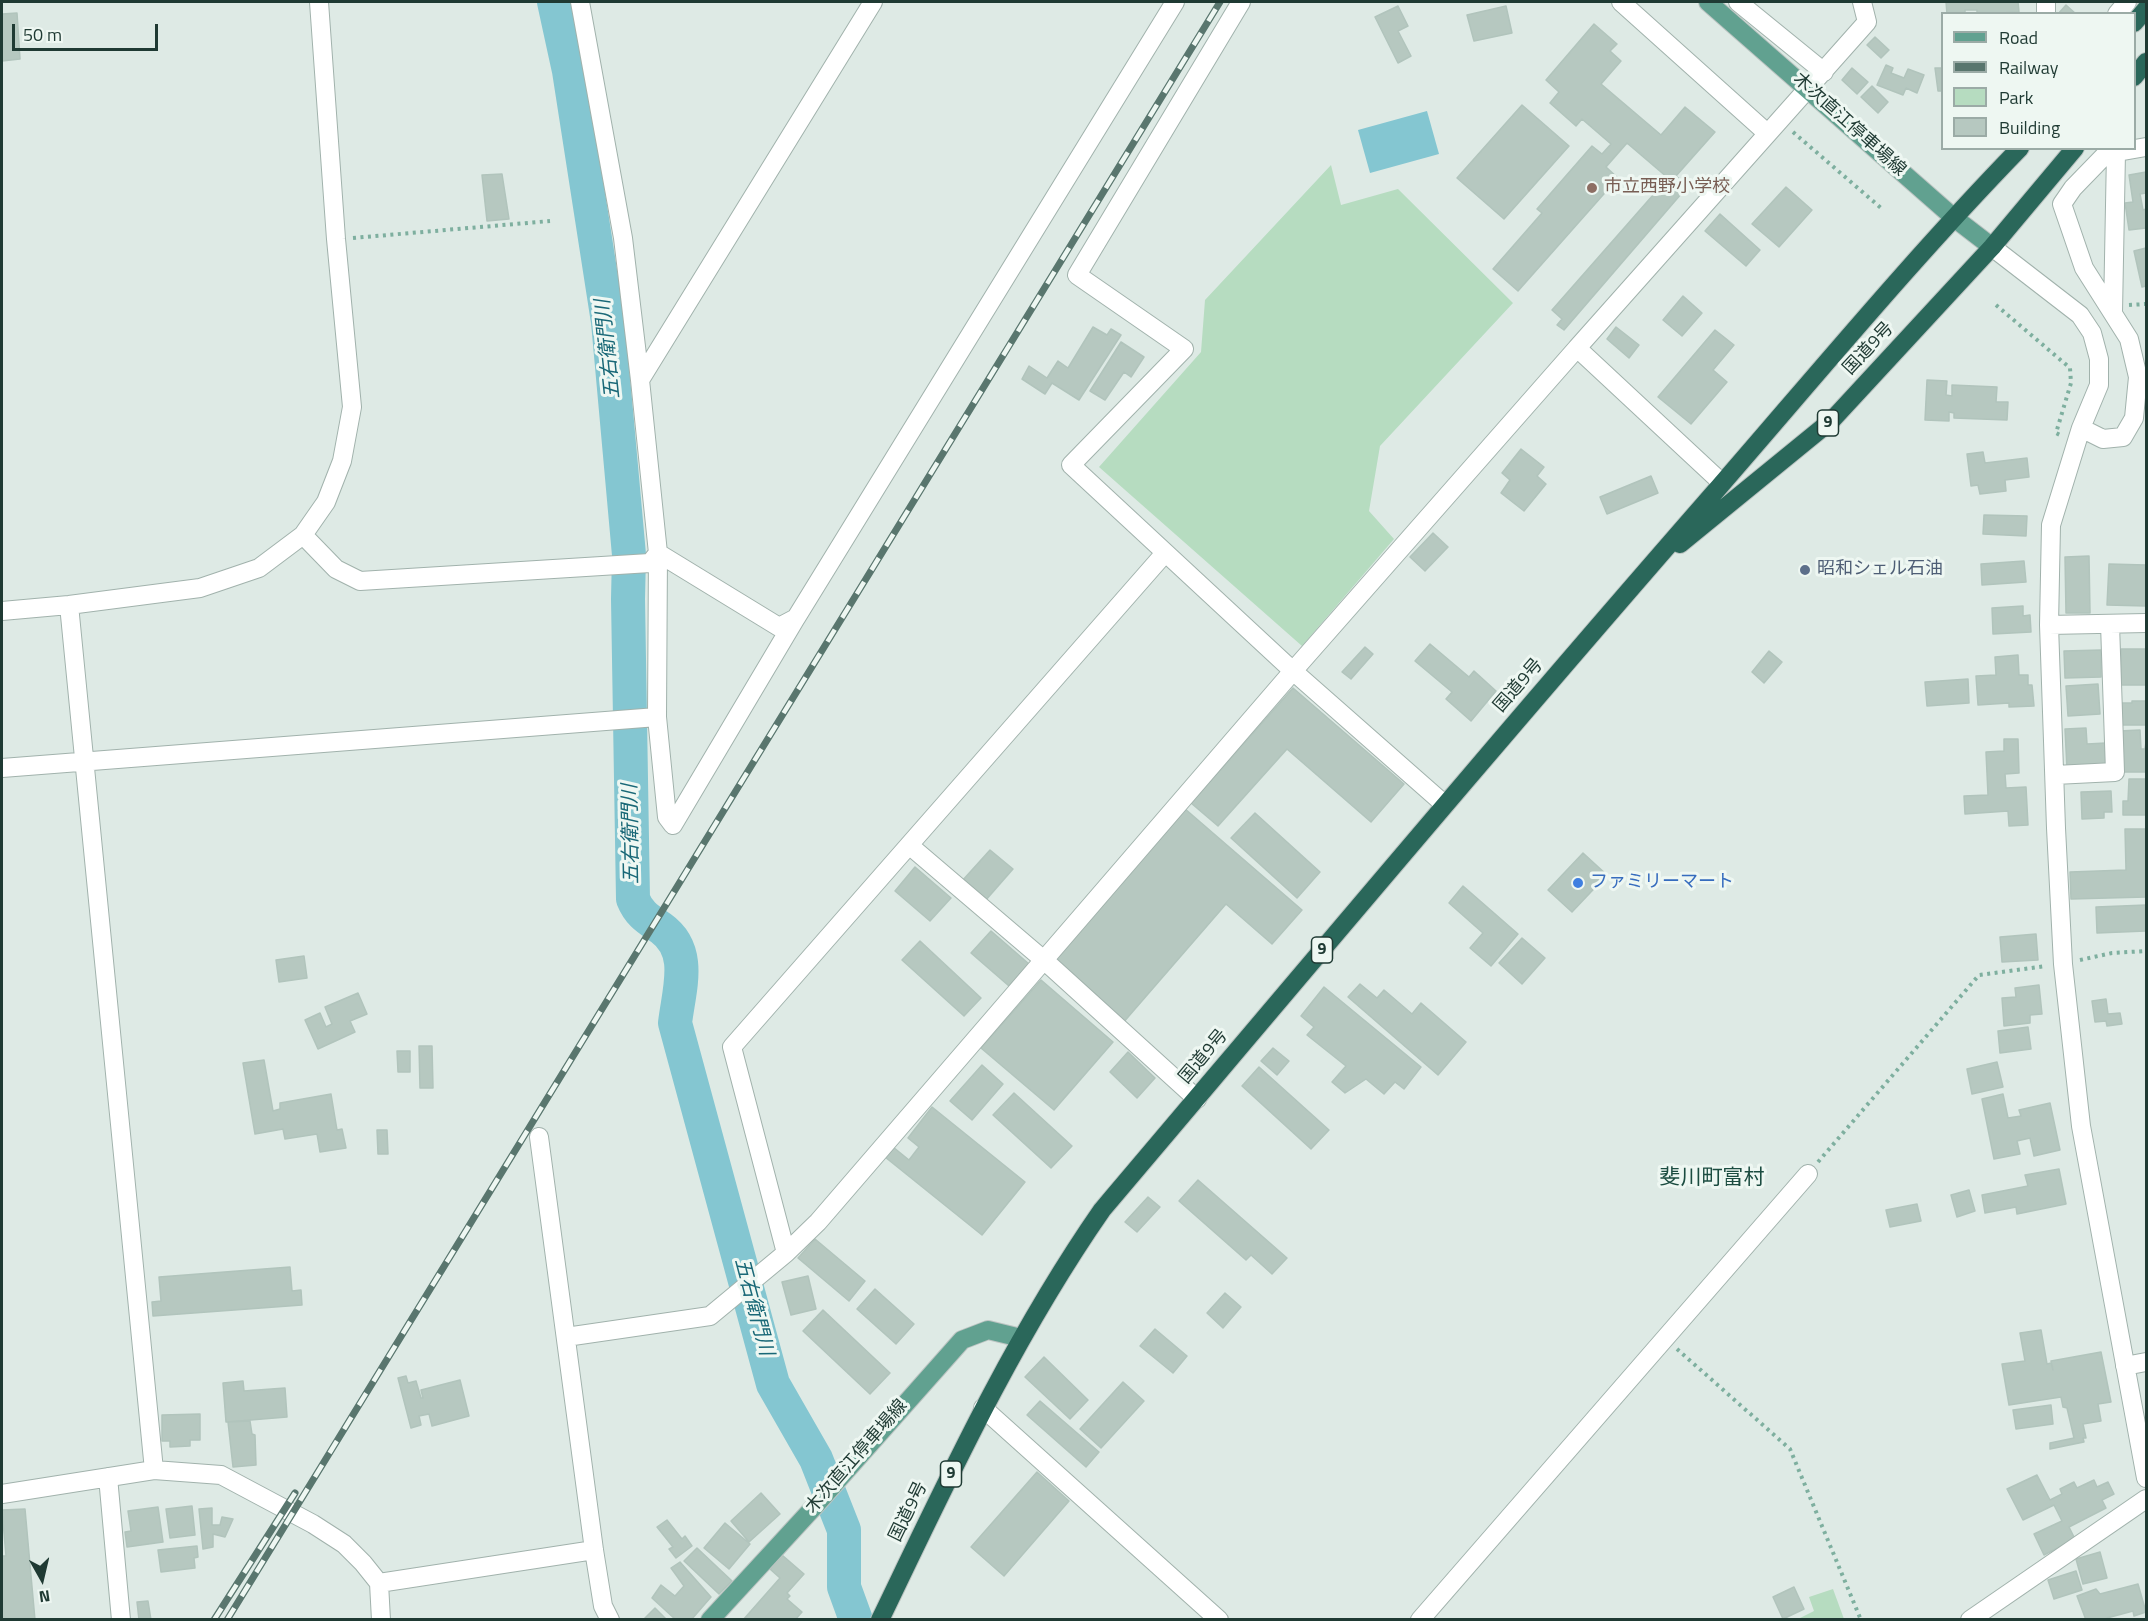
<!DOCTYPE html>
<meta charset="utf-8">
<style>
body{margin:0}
#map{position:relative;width:2148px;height:1621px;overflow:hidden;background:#deeae5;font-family:"Titillium Web",sans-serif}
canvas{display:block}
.frame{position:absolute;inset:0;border:3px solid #1f3a33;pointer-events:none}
.legend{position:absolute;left:1941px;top:12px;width:195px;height:138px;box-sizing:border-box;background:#eef7f2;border:2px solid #9baba6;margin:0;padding:8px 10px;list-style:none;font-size:18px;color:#1f3a33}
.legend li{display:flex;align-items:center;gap:12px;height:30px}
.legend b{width:30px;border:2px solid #9baba6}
.north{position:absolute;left:12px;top:1549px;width:60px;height:60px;-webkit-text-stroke:4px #eef7f2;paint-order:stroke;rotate:172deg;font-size:16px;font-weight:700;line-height:24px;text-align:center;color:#1f3a33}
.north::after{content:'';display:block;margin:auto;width:21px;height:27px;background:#1f3a33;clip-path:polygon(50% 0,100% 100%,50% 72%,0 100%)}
.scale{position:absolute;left:12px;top:24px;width:146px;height:27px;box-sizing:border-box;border:3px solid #1f3a33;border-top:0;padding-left:8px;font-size:18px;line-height:21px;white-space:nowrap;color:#1f3a33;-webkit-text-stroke:4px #eef7f2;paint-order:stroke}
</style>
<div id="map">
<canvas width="2148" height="1621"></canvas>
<div class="frame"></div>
<ul class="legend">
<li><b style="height:8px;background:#61a190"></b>Road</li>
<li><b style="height:8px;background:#59766e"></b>Railway</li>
<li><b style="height:16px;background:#b6dcc0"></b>Park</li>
<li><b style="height:16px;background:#b6c8c0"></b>Building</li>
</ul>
<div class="north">N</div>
<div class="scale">50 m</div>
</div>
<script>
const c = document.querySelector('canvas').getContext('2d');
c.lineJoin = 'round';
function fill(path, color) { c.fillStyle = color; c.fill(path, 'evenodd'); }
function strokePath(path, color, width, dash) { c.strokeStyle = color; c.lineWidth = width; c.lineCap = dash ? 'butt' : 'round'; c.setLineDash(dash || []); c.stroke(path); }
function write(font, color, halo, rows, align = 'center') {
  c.font = font + ' "Titillium Web","Noto Sans JP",sans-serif'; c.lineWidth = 6; c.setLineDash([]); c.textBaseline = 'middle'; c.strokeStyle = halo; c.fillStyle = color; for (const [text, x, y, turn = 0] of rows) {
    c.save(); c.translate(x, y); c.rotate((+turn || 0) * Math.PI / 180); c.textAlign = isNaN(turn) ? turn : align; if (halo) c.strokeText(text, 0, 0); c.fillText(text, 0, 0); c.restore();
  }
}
fill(new Path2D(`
 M 1331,165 L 1341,205 L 1398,189 L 1513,303 L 1380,446 L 1369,511 L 1394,539 L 1302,646 L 1099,467 L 1201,352 L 1205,300 Z
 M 1833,1589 L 1844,1619 L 1801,1619 L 1800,1618 L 1814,1611 L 1809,1597 Z`), '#b6dcc0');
fill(new Path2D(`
 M 1427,111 L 1439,154 L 1370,173 L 1358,130 Z`), '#84c6d1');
strokePath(new Path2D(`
 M 554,2 L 569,71 L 608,322 L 629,555 L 628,599 L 633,899 C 639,914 648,919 661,928 C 693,951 679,989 675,1023 L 773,1384 L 816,1459 L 844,1530 L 844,1587 L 856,1620`), '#84c6d1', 34);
const building = new Path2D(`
 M 1946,2 L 2018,2 L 2019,12 L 1977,14 L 1977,10 L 1965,10 L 1965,14 L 1947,14 Z
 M 2066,5 L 2076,14 L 2058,14 Z
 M 1398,6 L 1408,26 L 1398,31 L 1411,56 L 1398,63 L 1375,17 Z
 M 1506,6 L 1512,33 L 1474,41 L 1467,15 Z
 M 17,13 L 20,59 L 2,61 L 2,14 Z
 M 1594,24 L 1617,44 L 1610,51 L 1621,61 L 1601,84 L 1661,135 L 1685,107 L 1715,132 L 1676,176 L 1688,186 L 1564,330 L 1557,325 L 1562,319 L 1552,310 L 1668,178 L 1627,143 L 1606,167 L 1618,178 L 1518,291 L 1493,269 L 1542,213 L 1537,209 L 1592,146 L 1602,154 L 1611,144 L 1582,119 L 1576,126 L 1550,103 L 1559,92 L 1546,80 Z
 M 1875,37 L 1889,50 L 1881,58 L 1867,45 Z
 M 1886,65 L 1893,68 L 1891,73 L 1904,78 L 1908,69 L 1924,75 L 1917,93 L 1906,88 L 1903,95 L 1877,85 Z
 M 1852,68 L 1868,82 L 1857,94 L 1842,80 Z
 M 1935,68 L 1942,68 L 1942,91 L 1938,91 Z
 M 1872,86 L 1888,102 L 1878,113 L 1861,97 Z
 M 1522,105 L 1569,146 L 1504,219 L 1457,178 Z
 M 2146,172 L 2146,193 L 2140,194 L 2143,210 L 2146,209 L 2146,228 L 2129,230 L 2125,203 L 2133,202 L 2129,175 Z
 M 502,174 L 509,219 L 487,221 L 482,175 Z
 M 1786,187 L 1812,210 L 1779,247 L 1752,224 Z
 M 1720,214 L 1760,250 L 1746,266 L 1705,231 Z
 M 2146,248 L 2146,286 L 2142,287 L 2134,251 Z
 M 1683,296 L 1702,313 L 1682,336 L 1663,320 Z
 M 1093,327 L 1107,335 L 1111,329 L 1121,335 L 1079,400 L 1052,383 L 1045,394 L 1022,379 L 1029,366 L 1047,378 L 1058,361 L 1068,368 Z
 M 1616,327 L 1639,345 L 1629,358 L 1607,339 Z
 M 1715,330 L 1734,345 L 1713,370 L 1727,382 L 1691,424 L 1658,397 Z
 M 1121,342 L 1144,357 L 1131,377 L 1124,372 L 1105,400 L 1090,391 Z
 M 1927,380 L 1947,381 L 1946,395 L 1952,396 L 1952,385 L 1997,387 L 1996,402 L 2008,402 L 2007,420 L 1954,418 L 1954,413 L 1949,412 L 1949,421 L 1925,420 Z
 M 1521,449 L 1544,467 L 1537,476 L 1546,484 L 1524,511 L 1501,493 L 1510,480 L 1502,473 Z
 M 1983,452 L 1985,463 L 2027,458 L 2029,477 L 2005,480 L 2006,491 L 1980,494 L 1978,485 L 1971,486 L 1967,454 Z
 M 1651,476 L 1658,493 L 1607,514 L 1600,497 Z
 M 1984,515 L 2027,516 L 2026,536 L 1983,534 Z
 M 1433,533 L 1448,547 L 1425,571 L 1410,557 Z
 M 2089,556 L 2090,613 L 2066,613 L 2065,557 Z
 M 2024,561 L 2026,582 L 1982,585 L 1981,564 Z
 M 2109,564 L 2146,565 L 2146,606 L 2107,605 Z
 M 2023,606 L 2023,616 L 2030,615 L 2031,632 L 1993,634 L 1992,608 Z
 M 1430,644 L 1469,677 L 1474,671 L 1496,691 L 1471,721 L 1446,699 L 1452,692 L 1415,661 Z
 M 1365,647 L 1373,654 L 1351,679 L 1342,672 Z
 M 2121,649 L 2146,649 L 2146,685 L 2121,685 Z
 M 2101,650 L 2101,677 L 2065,678 L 2064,651 Z
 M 1769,651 L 1782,662 L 1764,683 L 1752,672 Z
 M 2018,655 L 2019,675 L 2028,675 L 2028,685 L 2032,685 L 2034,706 L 2009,707 L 2009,703 L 1978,705 L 1976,676 L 1996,675 L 1995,657 Z
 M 1968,679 L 1969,703 L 1927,706 L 1925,682 Z
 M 2098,684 L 2100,714 L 2068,716 L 2066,686 Z
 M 1293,688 L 1404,784 L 1371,822 L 1287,749 L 1218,826 L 1191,803 Z
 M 2132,701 L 2146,701 L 2146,725 L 2120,725 L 2120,703 L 2132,703 Z
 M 2086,728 L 2087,744 L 2106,743 L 2107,768 L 2067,769 L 2065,729 Z
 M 2140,730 L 2141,749 L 2145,749 L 2146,742 L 2146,772 L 2120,772 L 2119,731 Z
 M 2004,739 L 2018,739 L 2019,773 L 2005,774 L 2006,788 L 2026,787 L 2028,825 L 2009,826 L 2008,811 L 1965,814 L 1964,796 L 1988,795 L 1986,752 L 2004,751 Z
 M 2129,779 L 2146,779 L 2146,815 L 2123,815 L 2123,801 L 2128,801 Z
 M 2111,791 L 2112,812 L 2104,812 L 2104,818 L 2082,819 L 2081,792 Z
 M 1184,808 L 1302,910 L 1272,944 L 1226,904 L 1122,1024 L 1050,962 Z
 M 1255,813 L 1320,872 L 1297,898 L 1231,838 Z
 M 2125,829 L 2146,829 L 2146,897 L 2071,899 L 2070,872 L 2126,870 Z
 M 990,850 L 1013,869 L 985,901 L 962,881 Z
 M 1583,853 L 1607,875 L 1572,912 L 1548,890 Z
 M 915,867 L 951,898 L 930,921 L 895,891 Z
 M 1463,886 L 1518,934 L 1491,966 L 1470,948 L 1483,933 L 1449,903 Z
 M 2146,905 L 2146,931 L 2097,933 L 2096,907 Z
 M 991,931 L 1029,964 L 1009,986 L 971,953 Z
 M 2036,934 L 2038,960 L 2002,962 L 2000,937 Z
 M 1522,938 L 1545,958 L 1522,984 L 1499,963 Z
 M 920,941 L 981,998 L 964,1016 L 902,960 Z
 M 304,956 L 307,978 L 279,982 L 276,960 Z
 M 1041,980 L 1113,1042 L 1054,1110 L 981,1048 Z
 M 1360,984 L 1377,998 L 1384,990 L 1412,1014 L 1421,1003 L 1466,1042 L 1438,1075 L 1348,997 Z
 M 2039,985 L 2042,1014 L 2030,1015 L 2030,1023 L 2004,1026 L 2002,998 L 2016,997 L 2015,988 Z
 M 1324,987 L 1421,1067 L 1404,1089 L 1395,1082 L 1384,1094 L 1366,1079 L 1345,1093 L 1332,1082 L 1346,1066 L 1307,1035 L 1314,1027 L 1301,1016 Z
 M 358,993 L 367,1014 L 350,1021 L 355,1032 L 318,1049 L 305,1020 L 320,1013 L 326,1027 L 332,1024 L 325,1007 Z
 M 2106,999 L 2108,1014 L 2120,1013 L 2122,1024 L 2107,1026 L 2106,1021 L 2095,1022 L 2092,1001 Z
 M 2028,1027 L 2031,1049 L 2000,1053 L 1998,1031 Z
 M 419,1046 L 432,1046 L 433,1088 L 420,1088 Z
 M 1273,1048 L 1289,1061 L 1277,1075 L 1261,1061 Z
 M 397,1051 L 410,1051 L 410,1072 L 398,1072 Z
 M 1128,1052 L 1155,1078 L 1137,1098 L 1110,1072 Z
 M 264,1060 L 273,1111 L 280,1109 L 280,1103 L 331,1094 L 337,1130 L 342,1129 L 346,1148 L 320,1152 L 317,1134 L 285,1139 L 283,1129 L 255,1134 L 243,1063 Z
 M 1997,1062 L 2003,1087 L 1972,1094 L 1967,1069 Z
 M 982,1065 L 1003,1084 L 972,1120 L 950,1101 Z
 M 1259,1067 L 1329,1130 L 1311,1149 L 1242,1086 Z
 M 1014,1093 L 1072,1146 L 1051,1168 L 993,1115 Z
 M 2003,1094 L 2008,1118 L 2021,1116 L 2019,1110 L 2050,1103 L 2060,1150 L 2034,1156 L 2030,1138 L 2017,1141 L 2020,1154 L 1994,1159 L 1982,1099 Z
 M 932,1107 L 1025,1182 L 982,1235 L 885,1157 L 893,1147 L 909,1160 L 919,1147 L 908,1138 Z
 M 377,1130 L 387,1130 L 388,1154 L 378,1154 Z
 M 2059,1169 L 2066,1204 L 2017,1214 L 2016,1207 L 1985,1213 L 1982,1195 L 2028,1186 L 2025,1175 Z
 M 1198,1180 L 1287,1258 L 1272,1274 L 1251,1255 L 1246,1260 L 1179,1201 Z
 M 1969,1190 L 1975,1211 L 1957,1217 L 1951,1195 Z
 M 1148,1197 L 1160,1207 L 1137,1232 L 1125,1222 Z
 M 1917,1204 L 1921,1221 L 1890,1227 L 1886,1210 Z
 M 815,1239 L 865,1281 L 849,1301 L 798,1258 Z
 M 290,1267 L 292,1291 L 301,1290 L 302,1305 L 153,1316 L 152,1302 L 161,1301 L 159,1277 Z
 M 808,1276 L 816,1309 L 791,1315 L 782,1282 Z
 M 875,1289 L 914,1324 L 896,1344 L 857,1309 Z
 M 1225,1293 L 1241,1307 L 1223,1328 L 1207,1313 Z
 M 823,1310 L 890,1373 L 870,1394 L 803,1331 Z
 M 1155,1329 L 1187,1356 L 1173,1373 L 1140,1346 Z
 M 2041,1330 L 2047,1364 L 2051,1363 L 2053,1370 L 2051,1361 L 2101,1352 L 2111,1402 L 2098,1404 L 2101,1421 L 2083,1424 L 2086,1438 L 2083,1438 L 2084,1442 L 2050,1449 L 2050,1443 L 2074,1438 L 2067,1408 L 2063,1407 L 2061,1397 L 2009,1405 L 2002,1364 L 2025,1361 L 2020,1333 Z
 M 1044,1357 L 1088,1400 L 1070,1419 L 1025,1377 Z
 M 406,1376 L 408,1383 L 416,1381 L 421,1398 L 423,1398 L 421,1390 L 460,1380 L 469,1416 L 432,1426 L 429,1414 L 419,1416 L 421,1425 L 411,1428 L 398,1378 Z
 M 243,1381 L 244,1391 L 285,1388 L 287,1417 L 226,1422 L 223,1383 Z
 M 1123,1382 L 1144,1401 L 1101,1448 L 1080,1429 Z
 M 1040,1401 L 1099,1452 L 1086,1467 L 1027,1415 Z
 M 2051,1405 L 2053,1424 L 2016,1429 L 2013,1410 Z
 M 200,1414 L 200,1440 L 190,1440 L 190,1446 L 170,1447 L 170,1441 L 162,1441 L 162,1415 Z
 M 250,1421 L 252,1434 L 255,1435 L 256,1465 L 233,1467 L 228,1422 Z
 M 1037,1472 L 1069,1501 L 1004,1576 L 971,1547 Z
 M 2037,1475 L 2050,1500 L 2062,1494 L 2060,1489 L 2074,1482 L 2077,1488 L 2094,1480 L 2097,1487 L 2108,1482 L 2114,1494 L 2102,1500 L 2106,1508 L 2069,1527 L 2075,1539 L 2044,1555 L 2034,1534 L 2062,1521 L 2054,1505 L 2023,1520 L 2007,1489 Z
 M 761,1493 L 780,1514 L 749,1542 L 731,1521 Z
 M 192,1506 L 195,1535 L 170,1538 L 166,1509 Z
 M 158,1507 L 163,1542 L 127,1547 L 125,1532 L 131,1531 L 128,1511 Z
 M 212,1508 L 212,1525 L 220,1525 L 222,1517 L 233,1519 L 225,1537 L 213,1534 L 213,1547 L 203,1549 L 199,1509 Z
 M 25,1509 L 35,1620 L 2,1620 L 2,1556 L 6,1556 L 2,1510 Z
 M 667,1520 L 682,1539 L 685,1536 L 692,1546 L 676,1558 L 669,1549 L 673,1547 L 657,1527 Z
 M 725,1523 L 750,1544 L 729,1569 L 704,1548 Z
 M 197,1546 L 198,1557 L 194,1558 L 195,1568 L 161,1572 L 158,1550 Z
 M 697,1548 L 732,1581 L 719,1594 L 684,1561 Z
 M 2100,1552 L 2107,1578 L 2083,1584 L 2076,1559 Z
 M 782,1555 L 804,1574 L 787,1593 L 790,1596 L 787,1599 L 802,1612 L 795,1620 L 743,1620 L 780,1578 L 770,1569 Z
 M 680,1562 L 711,1597 L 691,1620 L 676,1620 L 652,1598 L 661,1585 L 675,1596 L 684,1586 L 671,1568 Z
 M 2076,1571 L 2082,1590 L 2054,1599 L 2048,1580 Z
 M 2138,1584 L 2146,1612 L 2134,1616 L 2133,1611 L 2107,1618 L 2108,1620 L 2086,1620 L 2077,1596 L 2096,1589 L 2100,1594 Z
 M 1794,1587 L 1804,1609 L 1783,1619 L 1773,1597 Z
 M 148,1601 L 151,1620 L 139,1620 L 137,1602 Z
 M 655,1608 L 667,1620 L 643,1620 Z`);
fill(building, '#b6c8c0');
strokePath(building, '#b1c4bc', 1.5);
const minor = new Path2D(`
 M 1241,2 L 1077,275 L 1184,349 L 1071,465 L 1293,671 L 1444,804
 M 1621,2 L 1767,133
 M 1738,2 L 1824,72
 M 2046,2 L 2046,14
 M 2117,14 L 2127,2
 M 1992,247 L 2080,315 L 2092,333 L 2099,359 L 2099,385 L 2081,428 L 2051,525 L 2049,625 L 2056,828 L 2063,964 L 2081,1126 L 2146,1478
 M 2113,312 L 2116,152
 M 640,380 L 873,2
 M 2081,428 L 2103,439 L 2123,437 L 2134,418 L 2138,377 L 2129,339 L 2084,268 L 2062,204 L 2073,188 L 2106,154 L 2146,147
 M 1722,483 L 1577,348 L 1867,22 L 1862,2
 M 303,535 L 336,569 L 360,581 L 650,563 L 658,553 L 779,627 L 796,618 L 1175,2
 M 69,605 L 154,1470
 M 2,611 L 69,605 L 200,588 L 259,568 L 303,535 L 326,502 L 342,461 L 352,407 L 336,239 L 319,2
 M 2049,625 L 2146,623
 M 657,717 L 667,817 L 673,825 L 796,618
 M 2,768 L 657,717 L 658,553 L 640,380 L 623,238 L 580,2
 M 2055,775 L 2115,772 L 2110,624
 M 909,845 L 1045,961 L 1197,1099
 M 539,1137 L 594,1550 L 603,1606 L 610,1620
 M 786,1253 L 818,1222 L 1293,671 L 1577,348
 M 566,1337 L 710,1316 L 786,1253 L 732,1047 L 1165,553
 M 2125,1366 L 2146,1362
 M 983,1408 L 1219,1620
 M 108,1477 L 121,1620
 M 2,1494 L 154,1470 L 221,1475 L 313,1524 L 344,1544 L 363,1563 L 379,1583 L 381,1620
 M 379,1583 L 594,1550
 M 1420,1620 L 1808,1174
 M 1970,1620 L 2146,1499`);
const major = new Path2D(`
 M 1708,2 L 1953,217 L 1992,247
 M 710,1620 L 814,1507 L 962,1340 L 988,1330 L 1021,1338`);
const highway = new Path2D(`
 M 2134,23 L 2146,9
 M 2134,77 L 2146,62
 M 1680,544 L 1832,420 L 1992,247 L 2075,148
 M 880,1620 C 948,1479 1013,1338 1102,1210 C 1307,968 1511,725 1720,486 C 1819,372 1915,256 2020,148`);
strokePath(minor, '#a1b2ac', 20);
strokePath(major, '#bcc4c2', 20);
strokePath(highway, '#bcc4c2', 20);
strokePath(new Path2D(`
 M 1793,132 L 1881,208
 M 353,238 L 550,221
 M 1996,305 L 2070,368 L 2071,383 L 2056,433 L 2062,436
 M 2129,305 L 2146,304
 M 2080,960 L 2112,953 L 2146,951
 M 1818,1162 L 1979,975 L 2046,966
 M 1677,1349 L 1790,1449 L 1861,1620`), '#7eaf9f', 4, [3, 4.5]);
strokePath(minor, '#fff', 18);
strokePath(major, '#61a190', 18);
strokePath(highway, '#2a675a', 18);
const rail = new Path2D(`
 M 214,1620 L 295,1493
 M 227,1620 L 1220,2`);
strokePath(rail, '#59766e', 7);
strokePath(rail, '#eef7f2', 4.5, [14]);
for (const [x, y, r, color] of [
 [1592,188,6,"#8d6e63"],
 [1805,570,6,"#5c6f8a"],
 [1578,883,6,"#3f7fe0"]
]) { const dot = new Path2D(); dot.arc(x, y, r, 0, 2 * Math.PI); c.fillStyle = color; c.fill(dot); strokePath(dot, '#eef7f2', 2); }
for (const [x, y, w] of [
 [1828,423,21],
 [1322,950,21],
 [951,1474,21]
]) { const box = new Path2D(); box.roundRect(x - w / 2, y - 13, w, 26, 4.5); c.fillStyle = '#eef7f2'; c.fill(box); strokePath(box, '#1f3a33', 1.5); }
write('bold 16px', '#1f3a33', null, [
 ["9",1828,423],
 ["9",1322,950],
 ["9",951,1474]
]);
write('18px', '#1f3a33', '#eef7f2', [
 ["木次直江停車場線",1849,125,42],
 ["国道9号",1869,349,-47],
 ["国道9号",1519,686,-49],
 ["国道9号",1204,1057,-50],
 ["木次直江停車場線",857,1457,-49],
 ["国道9号",909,1512,-64]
]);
write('18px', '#785e54', '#eef7f2', [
 ["市立西野小学校",1604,188]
], 'left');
write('18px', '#4e5e75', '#eef7f2', [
 ["昭和シェル石油",1817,570]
], 'left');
write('18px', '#366cbe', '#eef7f2', [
 ["ファミリーマート",1590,883]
], 'left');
write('italic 20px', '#196877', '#eef7f2', [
 ["五右衛門川",609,349,-96],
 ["五右衛門川",632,834,-91],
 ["五右衛門川",753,1307,75]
]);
write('21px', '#1b4c40', '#eef7f2', [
 ["斐川町富村",1712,1179]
]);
</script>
